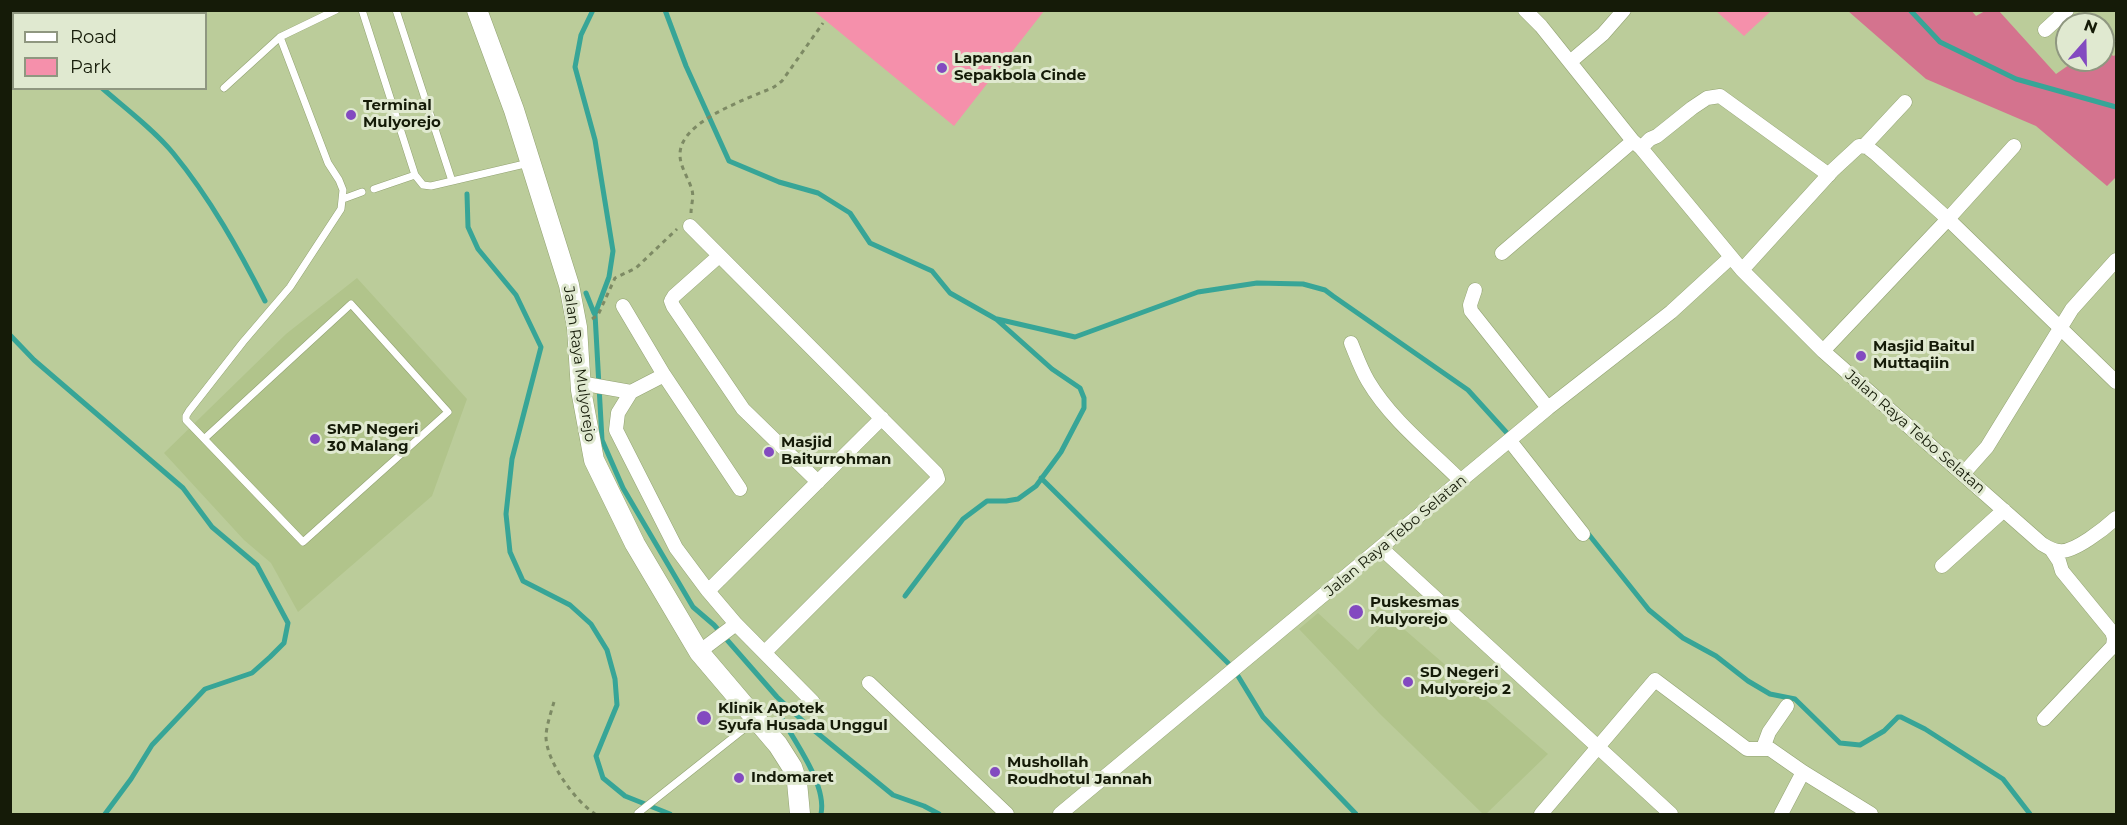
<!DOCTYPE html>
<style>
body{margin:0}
#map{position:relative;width:2127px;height:825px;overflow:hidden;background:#bbcc9a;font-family:Montserrat,sans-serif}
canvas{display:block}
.frame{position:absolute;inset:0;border:12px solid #151b08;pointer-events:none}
.legend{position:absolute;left:12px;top:12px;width:195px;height:78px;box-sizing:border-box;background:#e0e9d0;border:2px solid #8f9780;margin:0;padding:8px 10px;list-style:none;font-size:18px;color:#151b08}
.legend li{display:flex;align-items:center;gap:12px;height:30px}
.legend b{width:30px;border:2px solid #8f9780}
.north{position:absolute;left:2055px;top:12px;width:60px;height:60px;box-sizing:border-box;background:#e0e9d0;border:2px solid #8f9780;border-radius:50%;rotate:20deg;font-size:16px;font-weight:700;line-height:24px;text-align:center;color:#151b08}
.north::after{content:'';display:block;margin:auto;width:21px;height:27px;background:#834ac0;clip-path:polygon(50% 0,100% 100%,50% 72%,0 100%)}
</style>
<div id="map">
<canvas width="2127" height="825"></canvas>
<div class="frame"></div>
<ul class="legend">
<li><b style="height:8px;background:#fff"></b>Road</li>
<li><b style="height:16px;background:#f590ab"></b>Park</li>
</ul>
<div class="north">N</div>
</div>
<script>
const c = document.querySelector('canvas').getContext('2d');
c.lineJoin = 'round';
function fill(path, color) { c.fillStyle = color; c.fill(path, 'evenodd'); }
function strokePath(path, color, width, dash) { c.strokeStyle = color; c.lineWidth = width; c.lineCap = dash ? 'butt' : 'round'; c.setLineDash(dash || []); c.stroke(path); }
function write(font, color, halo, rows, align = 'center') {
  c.font = font + ' Montserrat,sans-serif'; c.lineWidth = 6; c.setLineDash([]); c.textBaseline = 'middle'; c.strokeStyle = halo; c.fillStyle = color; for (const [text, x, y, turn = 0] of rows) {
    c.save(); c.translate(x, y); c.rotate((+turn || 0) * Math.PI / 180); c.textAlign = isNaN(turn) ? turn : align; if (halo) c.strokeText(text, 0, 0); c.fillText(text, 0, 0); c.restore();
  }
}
fill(new Path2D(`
 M 357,278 L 467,399 L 432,496 L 298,612 L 271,563 L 244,540 L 164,453 L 286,334 Z
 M 1318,613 L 1358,650 L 1390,617 L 1548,754 L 1486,814 L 1483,814 L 1380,714 L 1299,629 Z`), '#b1c48b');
fill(new Path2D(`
 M 814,11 L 1044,11 L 954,126 Z
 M 1716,11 L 1771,11 L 1744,36 Z`), '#f590ab');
fill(new Path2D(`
 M 1971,10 L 1976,16 L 1985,11 L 1999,11 L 2056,74 L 2076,60 L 2103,60 L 2103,43 L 2113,56 L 2116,55 L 2116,177 L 2107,186 L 2036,126 L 1926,79 L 1848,11 Z`), '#d4738e');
strokePath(new Path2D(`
 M 17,10 L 20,14
 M 593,10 L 581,35 L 575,67 L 595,140 L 613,251 L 609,277 L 595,314 L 602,440 L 623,488 L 693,607 L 714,625 L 777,697 L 805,723 L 893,795 L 924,806 L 939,814
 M 665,10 L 686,66 L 729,161 L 779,182 L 818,193 L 850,213 L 870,243 L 932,271 L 950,293 L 996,319 L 1052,369 L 1080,388 L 1084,398 L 1084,408 L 1061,452 L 1036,486 L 1018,499 L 1006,501 L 987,501 L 963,519 L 905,596
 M 1910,10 L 1940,42 L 2016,79 L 2116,107
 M 102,88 C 126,109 153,129 173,153 C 210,198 239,250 265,301
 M 467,194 L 468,227 L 478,249 L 516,295 L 541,347 L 512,459 L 506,514 L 510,552 L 523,581 L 570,605 L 591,624 L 607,650 L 615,679 L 617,705 L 596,756 L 603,778 L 625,796 L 670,814
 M 586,293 L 594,313
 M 997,319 L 1075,337 L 1198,292 L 1257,283 L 1303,284 L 1325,290 L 1333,296 L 1468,390 L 1507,433
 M 10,335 L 34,360 L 183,488 L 212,527 L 257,565 L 288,623 L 284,643 L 270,657 L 252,673 L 205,689 L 152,745 L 131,779 L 105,814
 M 1041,478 L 1229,664
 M 1586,531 L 1649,610 L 1683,638 L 1716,656 L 1748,681 L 1770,694 L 1795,699 L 1840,743 L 1860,745 L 1884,731 L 1898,717 L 1901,717 L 1925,729 L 2003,779 L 2030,814
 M 1238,676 L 1263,717 L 1356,814
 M 781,717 C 795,742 827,785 821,814`), '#37a597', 5);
const lane = new Path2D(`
 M 362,10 L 415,175 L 423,185 L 431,186 L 529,163
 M 396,10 L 452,181
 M 224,88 L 280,37 L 336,10
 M 374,189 L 415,175
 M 343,199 L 362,192
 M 204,439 L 351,304 L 448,412 L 303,542 L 186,420 L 186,416 L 189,411 L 243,342 L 290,287 L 341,209 L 343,190 L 339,180 L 328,163 L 280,37
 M 638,813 L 754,721`);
const street = new Path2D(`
 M 180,10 L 184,14
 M 1525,10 L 1541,26 L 1633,141 L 1641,148 L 1742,270 L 1823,351 L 2042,544 C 2047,547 2053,551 2059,551 C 2074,553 2105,528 2116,518
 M 2045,30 L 2067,10
 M 1570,62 L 1603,34 L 1624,10
 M 1864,146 L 1905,102
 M 1641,148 L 1650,139 L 1657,136 L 1692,108 L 1707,98 L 1720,96 L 1829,175
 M 690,226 L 936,473 L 938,479 L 765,652
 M 1502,253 L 1633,141
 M 719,256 L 674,296 L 671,301 L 673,306 L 743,409 L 818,482
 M 1742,270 L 1833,170 L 1859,146 L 1867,147 L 1876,154 L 1948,219 L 2116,382
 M 1475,290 L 1470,305 L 1471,311 L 1548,408
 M 623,306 L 664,375 L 740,489
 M 1351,343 C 1356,355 1361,369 1368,381 C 1391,420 1430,450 1461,481
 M 1823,351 L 1948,219 L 2014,146
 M 580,383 L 631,392 L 664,375
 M 631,392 L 618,413 L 616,430 L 676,548 L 708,591 L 736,624 L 813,702
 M 1510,441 L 1583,534
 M 1963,474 L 1987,447 L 2072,309 L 2116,260
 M 1381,548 L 1671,814
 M 1942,566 L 2004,510
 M 708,591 L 882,418
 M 699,652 L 736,624
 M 869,683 L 1007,814
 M 2044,719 L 2113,646 L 2114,638 L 2112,632 L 2062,571 L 2059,561 L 2051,549
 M 1763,748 L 1769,732 L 1787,706
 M 1803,772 L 1871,814
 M 1060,814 L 1548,408 L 1671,312 L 1731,257
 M 1541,814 L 1655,680 L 1747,749 L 1770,749 L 1803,772 L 1781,814`);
const secondary = new Path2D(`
 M 477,10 L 514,110 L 569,285 L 577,327 L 581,390 L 594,460 L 635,544 L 699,652 L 778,745 L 792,767 L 797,782 L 800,814`);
strokePath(lane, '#92a272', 8);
strokePath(street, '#92a272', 15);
strokePath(secondary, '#92a272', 21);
strokePath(new Path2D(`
 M 691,213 C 691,206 694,197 692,190 C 689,179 680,167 680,155 C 679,121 748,99 774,87 L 782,81 L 823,23
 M 592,319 L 598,315 L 615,278 L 636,268 L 677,229
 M 554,702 C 551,712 547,724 546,735 C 545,760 575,801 595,814`), '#7d8a64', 3, [4.5, 4.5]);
strokePath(lane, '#fff', 7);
strokePath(street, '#fff', 14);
strokePath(secondary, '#fff', 20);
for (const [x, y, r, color] of [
 [942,68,6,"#834ac0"],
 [351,115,6,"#834ac0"],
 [1861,356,6,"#834ac0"],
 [315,439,6,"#834ac0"],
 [769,452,6,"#834ac0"],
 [1356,612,8,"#834ac0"],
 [1408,682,6,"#834ac0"],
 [704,718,8,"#834ac0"],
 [995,772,6,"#834ac0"],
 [739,778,6,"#834ac0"]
]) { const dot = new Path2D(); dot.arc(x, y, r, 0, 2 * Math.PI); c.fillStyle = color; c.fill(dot); strokePath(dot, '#e0e9d0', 2); }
write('bold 15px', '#151b08', '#e0e9d0', [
 ["Lapangan",954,59],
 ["Sepakbola Cinde",954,76],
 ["Terminal",363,106],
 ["Mulyorejo",363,123],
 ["Masjid Baitul",1873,347],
 ["Muttaqiin",1873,364],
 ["SMP Negeri",327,430],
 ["30 Malang",327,447],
 ["Masjid",781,443],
 ["Baiturrohman",781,460],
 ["Puskesmas",1370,603],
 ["Mulyorejo",1370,620],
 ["SD Negeri",1420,673],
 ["Mulyorejo 2",1420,690],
 ["Klinik Apotek",718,709],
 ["Syufa Husada Unggul",718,726],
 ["Mushollah",1007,763],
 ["Roudhotul Jannah",1007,780],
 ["Indomaret",751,778]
], 'left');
write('15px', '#151b08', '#e0e9d0', [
 ["Jalan Raya Mulyorejo",579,364,82],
 ["Jalan Raya Tebo Selatan",1915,432,41],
 ["Jalan Raya Tebo Selatan",1396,536,-40]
]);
</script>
